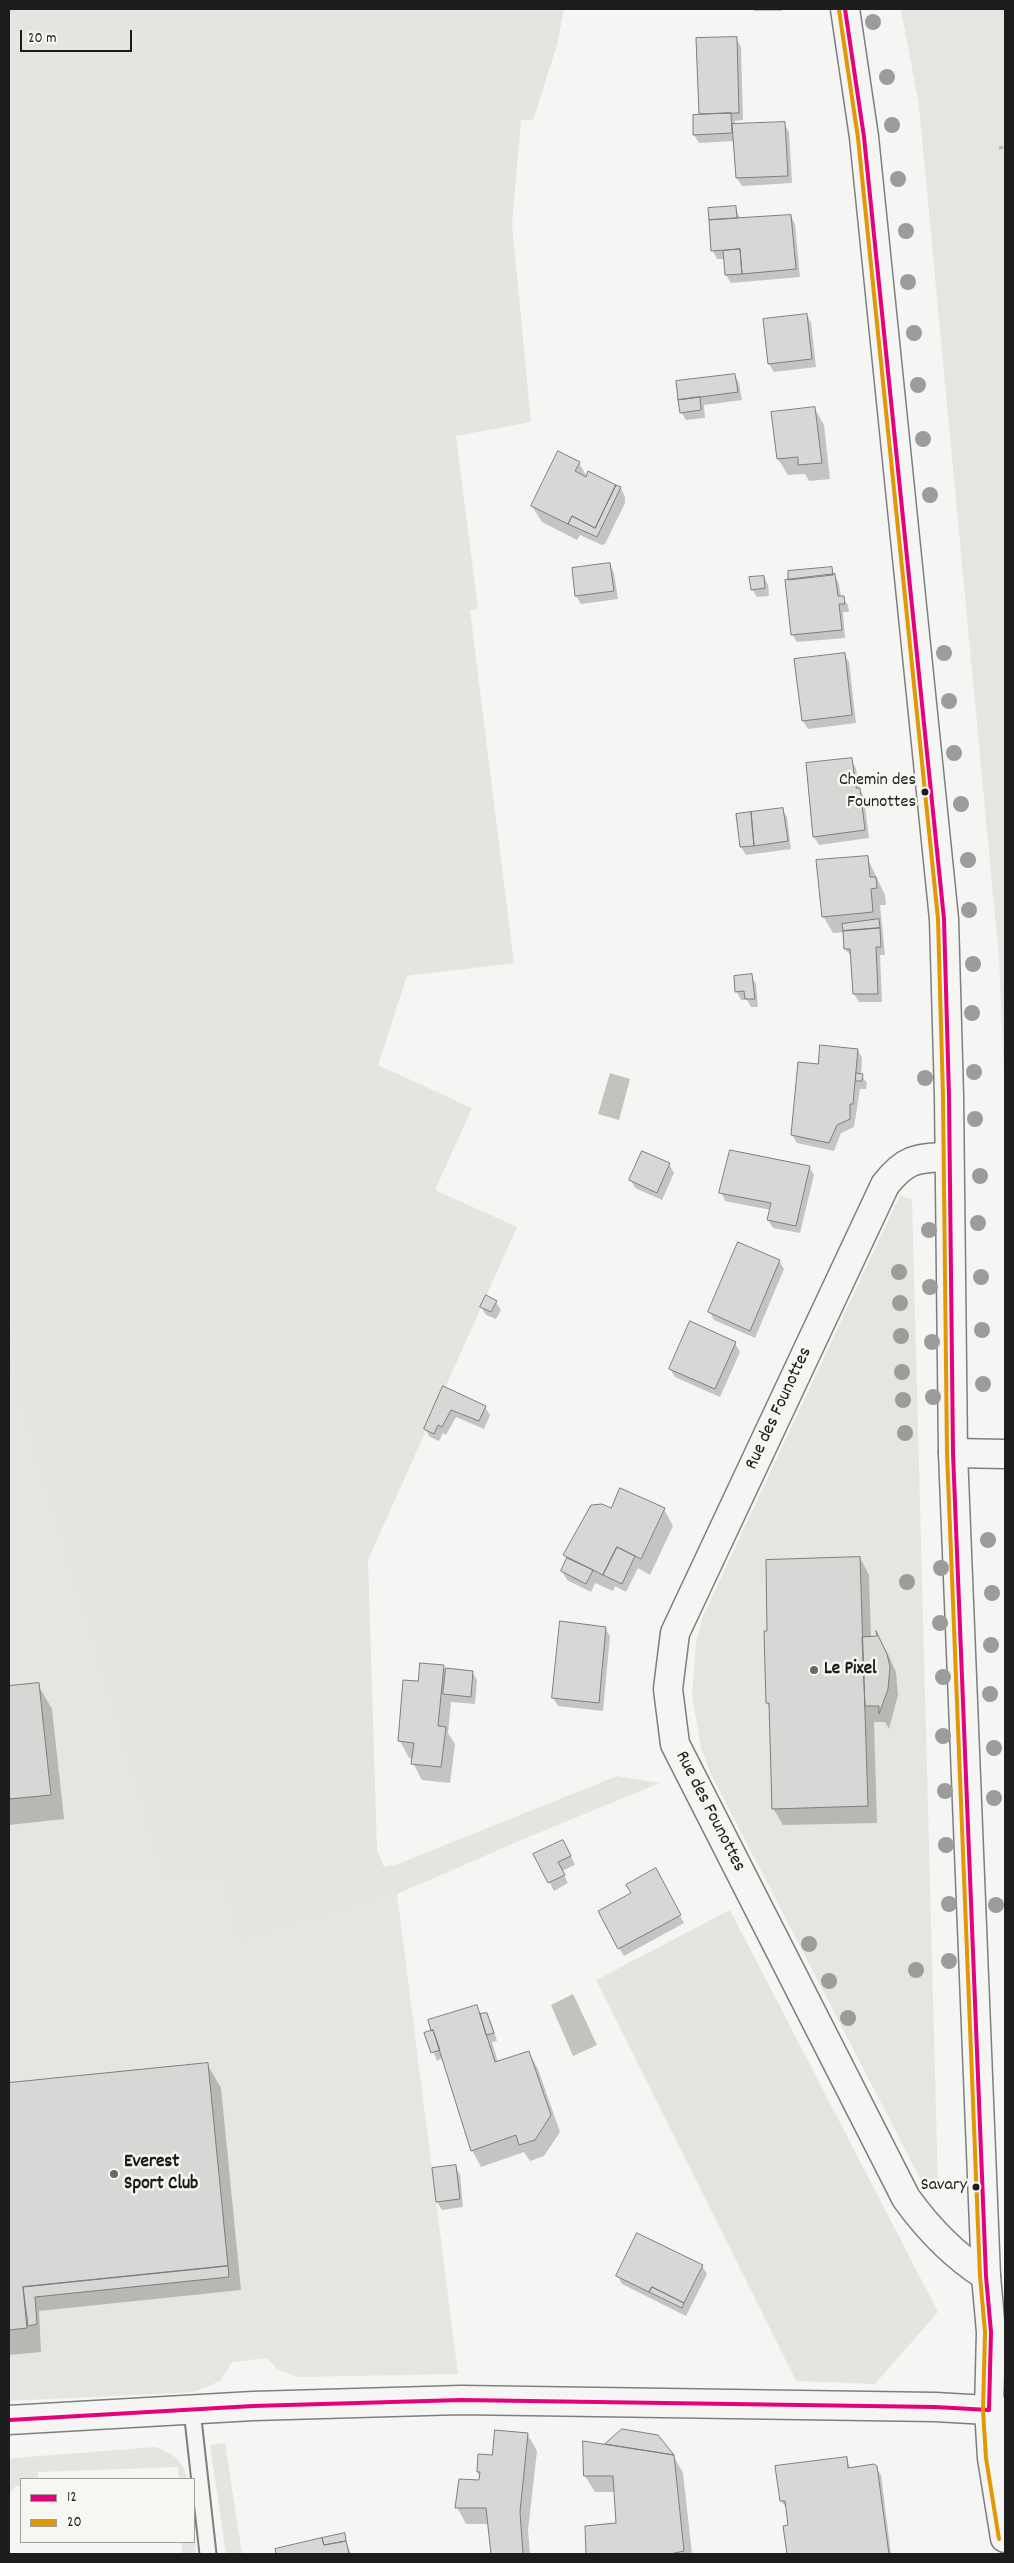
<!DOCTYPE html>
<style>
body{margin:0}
#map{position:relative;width:1014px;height:2563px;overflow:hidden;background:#f5f5f3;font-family:Dekko,sans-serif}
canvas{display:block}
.frame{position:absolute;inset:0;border:10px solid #1c1c1c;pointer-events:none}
.legend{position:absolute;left:20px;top:2478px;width:175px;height:65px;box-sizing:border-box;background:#f6f6f2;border:1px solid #9f9f9c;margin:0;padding:6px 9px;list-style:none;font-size:15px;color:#1c1c1c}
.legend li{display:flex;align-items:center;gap:10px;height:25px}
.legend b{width:25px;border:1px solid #9f9f9c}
.scale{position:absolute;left:20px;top:30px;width:112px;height:22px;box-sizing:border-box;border:2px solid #1c1c1c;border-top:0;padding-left:6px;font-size:15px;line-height:18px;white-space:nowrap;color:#1c1c1c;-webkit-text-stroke:4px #f6f6f2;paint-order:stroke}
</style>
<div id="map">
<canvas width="1014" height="2563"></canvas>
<div class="frame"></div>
<ul class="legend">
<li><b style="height:6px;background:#e5007d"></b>12</li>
<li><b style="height:6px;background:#e19803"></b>20</li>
</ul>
<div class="scale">20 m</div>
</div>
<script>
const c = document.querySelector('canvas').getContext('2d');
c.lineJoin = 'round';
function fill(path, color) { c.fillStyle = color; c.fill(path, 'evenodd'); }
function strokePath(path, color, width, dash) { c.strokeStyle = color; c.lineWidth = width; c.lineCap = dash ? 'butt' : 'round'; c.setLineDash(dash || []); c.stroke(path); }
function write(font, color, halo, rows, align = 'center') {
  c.font = font + ' Dekko,sans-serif'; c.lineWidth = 5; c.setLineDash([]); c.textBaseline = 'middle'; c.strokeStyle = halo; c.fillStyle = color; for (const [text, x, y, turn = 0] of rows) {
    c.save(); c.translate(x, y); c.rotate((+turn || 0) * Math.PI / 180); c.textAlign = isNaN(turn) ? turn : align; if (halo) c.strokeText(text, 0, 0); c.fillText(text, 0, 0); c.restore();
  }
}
fill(new Path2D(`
 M 901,9 L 1005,9 L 1005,1100 L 999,958 L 919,106 Z
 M 900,1195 L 912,1200 L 938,2188 L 925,2188 L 711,1774 L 701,1748 L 692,1695 L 696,1642 L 703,1616 Z
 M 9,1301 L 14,1375 L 220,1873 L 239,1942 L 397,1894 L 458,2374 L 298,2377 L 277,2369 L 267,2358 L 232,2362 L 220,2381 L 194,2392 L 9,2401 Z`), '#e5e5e2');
fill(new Path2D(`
 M 9,9 L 564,9 L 557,45 L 533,120 L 521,120 L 512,224 L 531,422 L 456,436 L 478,609 L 470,610 L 514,963 L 407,976 L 378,1065 L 472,1108 L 435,1190 L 517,1227 L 368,1560 L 377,1850 L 384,1867 L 398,1864 L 617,1776 L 660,1783 L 526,1838 L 397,1894 L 239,1942 L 220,1874 L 167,1879 L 14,1375 L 9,1301 Z
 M 730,1910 L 938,2312 L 875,2384 L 796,2381 L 596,1980 Z
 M 225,2443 L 242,2554 L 226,2554 L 210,2445 Z
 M 156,2447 C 174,2455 183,2459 187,2479 L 179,2479 L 178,2467 L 38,2472 L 38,2479 L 21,2479 L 21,2486 L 16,2486 L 9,2494 L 9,2459 L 14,2458 Z
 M 194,2529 L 196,2554 L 182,2554 L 182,2542 L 194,2542 Z`), '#e4e4e1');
fill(new Path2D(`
 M 610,1073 L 630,1079 L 619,1120 L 598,1114 Z
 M 573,1994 L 597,2045 L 573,2056 L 551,2005 Z`), '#c2c2bf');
fill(new Path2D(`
 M 753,9 L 782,9 L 782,11 L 754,11 Z
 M 736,38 L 741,47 L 743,120 L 735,121 L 735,125 L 784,124 L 789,132 L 792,183 L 742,186 L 737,178 L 734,141 L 699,143 L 694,135 L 694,116 L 700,115 L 697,40 Z
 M 735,207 L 740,219 L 791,216 L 795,224 L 800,277 L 731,283 L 726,275 L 725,259 L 717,259 L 713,251 L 710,209 Z
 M 807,315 L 811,323 L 816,367 L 774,372 L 769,364 Z
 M 735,375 L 739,383 L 742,400 L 704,405 L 705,418 L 686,420 L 681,412 L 677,382 Z
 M 815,409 L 824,425 L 830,479 L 809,481 L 805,474 L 788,475 L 778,459 Z
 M 579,463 L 587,477 L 589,473 L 621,488 L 625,497 L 625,503 L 605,544 L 602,545 L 580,535 L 577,540 L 542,522 L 532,506 Z
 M 610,564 L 614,573 L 618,599 L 581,604 L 576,596 Z
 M 831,568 L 839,584 L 841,597 L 848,605 L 849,612 L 843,612 L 845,638 L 797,642 L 792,634 Z
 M 764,577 L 768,585 L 769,596 L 757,597 L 752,589 Z
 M 844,654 L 849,662 L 856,723 L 808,729 L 803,721 Z
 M 851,760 L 856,768 L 859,788 L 864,797 L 869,838 L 819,845 L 814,837 Z
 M 782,809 L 787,817 L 791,849 L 746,855 L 741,847 Z
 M 867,857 L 885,895 L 886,905 L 880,905 L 885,955 L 880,955 L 882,1002 L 859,1002 L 854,994 L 852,957 L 845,949 L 844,932 L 833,933 L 823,916 Z
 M 751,976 L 756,984 L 758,1007 L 751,1007 L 747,1000 L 741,1000 L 737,992 Z
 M 858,1050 L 862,1058 L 861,1075 L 867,1083 L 866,1089 L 860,1089 L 854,1127 L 841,1133 L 834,1151 L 797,1143 L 792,1135 L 819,1065 Z
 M 669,1164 L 674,1173 L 662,1200 L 635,1188 L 631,1180 Z
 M 809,1167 L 814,1175 L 800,1233 L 773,1228 L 768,1220 L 771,1210 L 725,1201 L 721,1192 Z
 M 779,1261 L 784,1269 L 755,1338 L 714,1320 L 710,1312 Z
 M 496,1302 L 501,1310 L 496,1319 L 486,1315 L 481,1307 Z
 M 735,1343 L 740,1352 L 720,1397 L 675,1377 L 670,1369 Z
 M 444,1387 L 485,1407 L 490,1415 L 484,1429 L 456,1417 L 446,1435 L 443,1433 L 439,1441 L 430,1437 L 425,1429 Z
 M 594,1505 L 611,1509 L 664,1509 L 673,1526 L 650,1575 L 638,1568 L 626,1592 L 615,1586 L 613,1591 L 595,1583 L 591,1592 L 567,1580 L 562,1571 L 568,1561 L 565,1555 L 586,1514 Z
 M 860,1558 L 869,1575 L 871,1638 L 878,1637 L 888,1654 L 896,1672 L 898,1695 L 889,1729 L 885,1722 L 874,1722 L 877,1823 L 783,1825 L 773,1808 L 771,1709 L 767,1703 L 769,1633 Z
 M 605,1628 L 610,1636 L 603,1711 L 558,1706 L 553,1698 Z
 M 443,1666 L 447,1673 L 472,1672 L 477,1680 L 475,1704 L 451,1702 L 448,1733 L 455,1744 L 450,1783 L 422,1780 L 413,1763 L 413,1758 L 409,1758 L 400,1741 L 419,1682 Z
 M 38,1685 L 52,1709 L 64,1819 L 9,1825 L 9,1688 Z
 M 568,1850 L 575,1865 L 562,1871 L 568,1883 L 554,1891 L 535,1854 Z
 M 655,1870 L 684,1923 L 624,1956 L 619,1948 L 632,1894 Z
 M 476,2007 L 481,2015 L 487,2014 L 491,2022 L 497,2041 L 492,2042 L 498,2062 L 529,2053 L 538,2069 L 560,2132 L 544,2156 L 530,2161 L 524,2152 L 481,2167 L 472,2150 L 443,2058 L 437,2061 L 426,2034 Z
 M 207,2064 L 221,2088 L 241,2290 L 39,2311 L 41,2352 L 9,2355 L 9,2084 Z
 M 455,2166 L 460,2175 L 463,2207 L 442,2210 L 437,2202 Z
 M 702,2266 L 707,2274 L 686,2316 L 622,2284 L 618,2276 Z
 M 623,2430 L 657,2436 L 673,2455 L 683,2473 L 692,2554 L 587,2554 L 586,2527 L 617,2524 L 615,2492 L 595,2492 L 585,2476 L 606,2444 Z
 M 528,2435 L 537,2451 L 528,2530 L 530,2554 L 492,2554 L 489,2524 L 466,2524 L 457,2507 L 480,2481 L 478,2472 Z
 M 846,2458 L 851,2469 L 876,2467 L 881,2475 L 891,2554 L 788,2554 L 785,2527 L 789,2527 L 787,2509 L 781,2501 L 777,2467 Z
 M 344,2535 L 351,2554 L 277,2554 L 276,2550 Z`), '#0003');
const building = new Path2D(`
 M 737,37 L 739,113 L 699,114 L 696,38 Z
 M 731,113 L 732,133 L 693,135 L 693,115 Z
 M 785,122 L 788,176 L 736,178 L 732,124 Z
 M 736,206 L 737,218 L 709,220 L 708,208 Z
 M 791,215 L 796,269 L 742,274 L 740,249 L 711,251 L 709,220 Z
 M 740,249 L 742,274 L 725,275 L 723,251 Z
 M 807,314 L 812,359 L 768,364 L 763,319 Z
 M 735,374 L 738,392 L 678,400 L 676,381 Z
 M 700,397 L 701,410 L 680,413 L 678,400 Z
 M 815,407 L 822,463 L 798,465 L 798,457 L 777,459 L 771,412 Z
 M 558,451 L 580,462 L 575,471 L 586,477 L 588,471 L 616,485 L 595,528 L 572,516 L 568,524 L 531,506 Z
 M 616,485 L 621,487 L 597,537 L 568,524 L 572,516 L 595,528 Z
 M 610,563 L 614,591 L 575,596 L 572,568 Z
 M 832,567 L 833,575 L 788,580 L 788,571 Z
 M 835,574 L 838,596 L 844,596 L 845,604 L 839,604 L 842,630 L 791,635 L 785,580 Z
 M 764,576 L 765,588 L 751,590 L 749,577 Z
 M 845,653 L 852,715 L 802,721 L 794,659 Z
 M 852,758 L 856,788 L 860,788 L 865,830 L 813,837 L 806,763 Z
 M 783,808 L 788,841 L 754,846 L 751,812 Z
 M 751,812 L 754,846 L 740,847 L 736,814 Z
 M 868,856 L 870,877 L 876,877 L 877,888 L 871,889 L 873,912 L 822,917 L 816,860 Z
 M 879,919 L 880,928 L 843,931 L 842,924 Z
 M 880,928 L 881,947 L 876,947 L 878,994 L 853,994 L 850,949 L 844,949 L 843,931 Z
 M 752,974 L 755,999 L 745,999 L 744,991 L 735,992 L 734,976 Z
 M 820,1045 L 858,1049 L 853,1104 L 850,1104 L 850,1119 L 837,1125 L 829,1143 L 791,1135 L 798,1062 L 818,1064 Z
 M 856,1073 L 863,1074 L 862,1081 L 856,1081 Z
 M 730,1150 L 810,1166 L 796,1226 L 767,1220 L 771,1203 L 719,1193 Z
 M 642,1151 L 670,1163 L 657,1193 L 629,1180 Z
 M 738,1242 L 780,1260 L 750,1331 L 708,1312 Z
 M 486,1295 L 497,1301 L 491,1312 L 480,1307 Z
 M 690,1321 L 736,1342 L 715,1389 L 669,1369 Z
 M 443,1386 L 486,1406 L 479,1421 L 451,1410 L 442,1427 L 438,1425 L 434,1434 L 424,1429 Z
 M 620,1488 L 665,1508 L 641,1559 L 617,1547 L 603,1575 L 563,1555 L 591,1505 L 602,1504 L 611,1508 Z
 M 617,1547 L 635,1556 L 622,1584 L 603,1575 Z
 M 860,1557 L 868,1806 L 772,1809 L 769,1703 L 766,1703 L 764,1631 L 767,1631 L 766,1560 Z
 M 567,1558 L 593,1570 L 586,1584 L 561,1571 Z
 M 560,1621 L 606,1627 L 599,1703 L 552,1698 Z
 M 876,1631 L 887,1654 L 890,1667 L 888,1689 L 879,1714 L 879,1706 L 865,1706 L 862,1637 L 877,1636 Z
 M 420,1663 L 444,1665 L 438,1726 L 446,1727 L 441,1767 L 411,1764 L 414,1743 L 398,1741 L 403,1680 L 418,1681 Z
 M 446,1668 L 473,1671 L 471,1697 L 443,1694 Z
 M 39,1683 L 51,1795 L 9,1799 L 9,1686 Z
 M 563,1840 L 571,1856 L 558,1862 L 565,1875 L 548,1883 L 533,1854 Z
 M 656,1868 L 681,1915 L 618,1949 L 598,1911 L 631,1893 L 626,1885 Z
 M 477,2005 L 495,2062 L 529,2051 L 551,2115 L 535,2140 L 519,2145 L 516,2135 L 471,2151 L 433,2030 L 431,2031 L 428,2020 Z
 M 487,2013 L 494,2033 L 486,2035 L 480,2014 Z
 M 433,2030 L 440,2050 L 431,2053 L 424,2033 Z
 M 208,2063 L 228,2266 L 23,2287 L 27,2328 L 9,2330 L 9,2083 Z
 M 456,2165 L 460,2199 L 436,2202 L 432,2168 Z
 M 637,2233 L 703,2265 L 684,2303 L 652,2287 L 649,2292 L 616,2276 Z
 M 228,2266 L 229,2277 L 35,2297 L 37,2324 L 28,2326 L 23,2287 Z
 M 652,2287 L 684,2303 L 682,2308 L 649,2292 Z
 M 622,2429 L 658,2435 L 674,2455 L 605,2444 Z
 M 495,2430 L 528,2433 L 520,2512 L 523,2554 L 491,2554 L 486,2508 L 455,2508 L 459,2479 L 479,2480 L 480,2472 L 477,2472 L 478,2454 L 492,2455 Z
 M 583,2441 L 674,2455 L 684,2551 L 670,2554 L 586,2554 L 585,2526 L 616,2523 L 613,2476 L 584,2476 Z
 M 847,2457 L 848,2468 L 874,2464 L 877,2466 L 889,2554 L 787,2554 L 783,2526 L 788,2525 L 785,2501 L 780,2501 L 775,2466 Z
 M 345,2533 L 346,2541 L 324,2545 L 322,2538 Z
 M 322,2538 L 324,2545 L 346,2541 L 349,2554 L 276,2554 L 275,2549 Z`);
fill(building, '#d7d7d6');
strokePath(building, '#7e7e7d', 1);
const lane = new Path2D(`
 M 192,2410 L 208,2554`);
const street = new Path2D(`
 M 948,1157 C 916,1158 905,1159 885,1185 L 675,1633 L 668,1689 L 675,1744 L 906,2198 C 929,2230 953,2255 986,2276
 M 953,1453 L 1005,1454
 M 9,2420 L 253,2406 L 461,2400 L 935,2407 L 1005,2411`);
const secondary = new Path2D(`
 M 845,9 L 864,137 L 944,919 L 949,1096 L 953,1453 L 986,2276 L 991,2332 L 989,2410 L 992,2458 L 1005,2538`);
strokePath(lane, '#7e7e7d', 19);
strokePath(street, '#7e7e7d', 31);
strokePath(secondary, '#7e7e7d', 31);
strokePath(new Path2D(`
 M 999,148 L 1005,147`), '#b6b6b5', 3, [4, 4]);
strokePath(lane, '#f5f5f3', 15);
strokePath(street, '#f5f5f3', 28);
strokePath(secondary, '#f5f5f3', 28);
strokePath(new Path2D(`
 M 845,9 L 864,137 L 944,919 L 949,1096 L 953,1453 L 986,2276 L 991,2332 L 989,2410
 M 9,2420 L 253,2406 L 461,2400 L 935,2407 L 989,2410`), '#e5007d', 4);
strokePath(new Path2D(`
 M 839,10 L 858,138 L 938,919 L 943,1096 L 947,1453 L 980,2276 L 985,2332 L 983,2410 L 986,2458 L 999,2539`), '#e19803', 4);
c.fillStyle = '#9c9c9b';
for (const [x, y] of [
 [873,22],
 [887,77],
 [892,125],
 [898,179],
 [906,231],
 [908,282],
 [914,333],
 [918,385],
 [923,439],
 [930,495],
 [944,653],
 [949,701],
 [954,753],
 [961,804],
 [968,860],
 [969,910],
 [973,964],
 [972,1013],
 [974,1072],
 [925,1078],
 [975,1119],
 [980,1176],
 [978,1223],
 [929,1230],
 [899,1272],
 [981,1277],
 [930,1287],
 [900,1303],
 [982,1330],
 [901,1336],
 [932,1342],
 [902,1372],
 [983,1384],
 [933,1397],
 [903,1400],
 [905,1433],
 [988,1540],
 [941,1568],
 [907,1582],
 [992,1593],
 [940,1623],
 [991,1645],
 [943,1677],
 [990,1694],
 [943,1736],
 [994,1748],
 [945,1791],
 [994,1798],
 [946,1845],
 [949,1904],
 [996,1905],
 [809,1944],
 [949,1961],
 [916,1970],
 [829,1981],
 [848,2018]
]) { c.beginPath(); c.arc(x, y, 8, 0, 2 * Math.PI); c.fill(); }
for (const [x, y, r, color] of [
 [925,792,4.5,"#1c1c1c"],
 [814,1670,5,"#686867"],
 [114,2174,5,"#686867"],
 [976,2187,4.5,"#1c1c1c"]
]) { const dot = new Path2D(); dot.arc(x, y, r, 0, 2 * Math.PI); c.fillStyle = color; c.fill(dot); strokePath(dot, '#f6f6f2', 2); }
write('18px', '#1c1c1c', '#f6f6f2', [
 ["Chemin des",916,782],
 ["Founottes",916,804],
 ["Savary",967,2187]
], 'right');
write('19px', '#1c1c1c', '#f6f6f2', [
 ["Rue des Founottes",780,1409,-65],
 ["Rue des Founottes",709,1812,63]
]);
write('bold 19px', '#1c1c1c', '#f6f6f2', [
 ["Le Pixel",824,1670],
 ["Everest",124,2163],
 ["Sport Club",124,2185]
], 'left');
</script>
